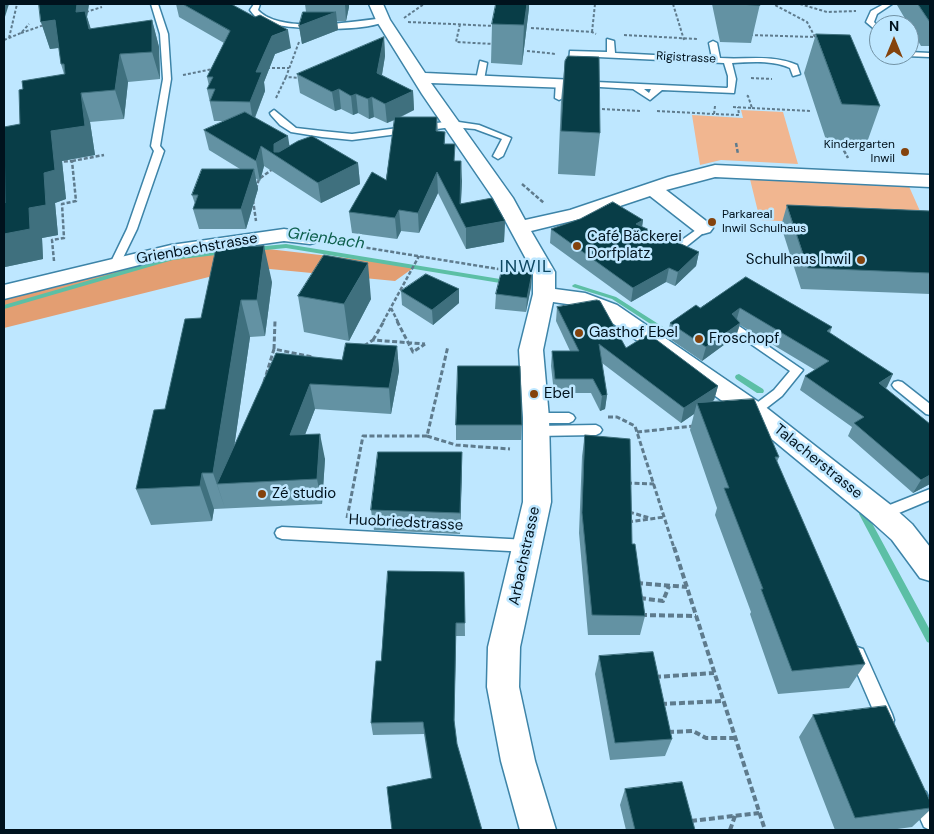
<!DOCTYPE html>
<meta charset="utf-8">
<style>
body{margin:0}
#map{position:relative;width:934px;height:834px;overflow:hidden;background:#bee7ff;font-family:"DM Sans",sans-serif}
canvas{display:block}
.frame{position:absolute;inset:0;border:5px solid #00121d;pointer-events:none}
.north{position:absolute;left:869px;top:15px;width:50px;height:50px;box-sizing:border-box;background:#bee7ff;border:1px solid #7292a5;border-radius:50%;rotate:0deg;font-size:14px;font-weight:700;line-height:20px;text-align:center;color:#00121d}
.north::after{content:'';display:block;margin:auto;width:18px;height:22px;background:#84430d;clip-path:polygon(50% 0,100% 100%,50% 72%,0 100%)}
</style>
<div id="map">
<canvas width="934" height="834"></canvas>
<div class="frame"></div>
<div class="north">N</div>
</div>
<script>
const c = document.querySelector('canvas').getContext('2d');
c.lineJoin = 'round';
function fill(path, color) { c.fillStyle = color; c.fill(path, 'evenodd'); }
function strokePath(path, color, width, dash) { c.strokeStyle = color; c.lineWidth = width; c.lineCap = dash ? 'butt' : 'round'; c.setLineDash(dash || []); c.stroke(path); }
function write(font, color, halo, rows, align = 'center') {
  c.font = font + ' "DM Sans",sans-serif'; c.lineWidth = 5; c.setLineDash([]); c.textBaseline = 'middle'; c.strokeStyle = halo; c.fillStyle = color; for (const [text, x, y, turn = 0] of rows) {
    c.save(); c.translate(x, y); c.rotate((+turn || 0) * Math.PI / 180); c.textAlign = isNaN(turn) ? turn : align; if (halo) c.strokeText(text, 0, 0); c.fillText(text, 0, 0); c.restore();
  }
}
fill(new Path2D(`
 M 741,110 L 783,112 L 798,164 L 721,160 L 700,165 L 692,115 L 743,118 Z
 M 749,175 L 907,182 L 928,229 L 760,220 Z`), '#f1b690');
fill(new Path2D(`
 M 242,246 L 416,266 L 395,281 L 249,267 L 4,328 L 4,299 L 159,259 Z`), '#e39e72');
fill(new Path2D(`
 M 286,244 L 500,279 L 503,281 L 500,283 L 286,248 L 255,251 L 252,249 L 255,247 Z
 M 223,251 L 225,252 L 225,254 L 173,260 L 4,309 L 4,305 L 173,256 Z
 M 575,284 L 616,297 L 671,332 L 668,334 L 666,334 L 612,299 L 573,287 L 572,286 L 573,285 Z
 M 739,374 L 763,389 L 764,391 L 763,393 L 757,393 L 736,379 L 735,377 L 736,375 Z
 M 863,511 L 866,512 L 930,630 L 930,643 L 927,642 L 859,514 L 860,512 Z`), '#5cbfa5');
const service = new Path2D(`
 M 151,4 L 158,4 L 168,34 L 171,79 L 160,146 L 164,151 L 137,229 L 120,264 L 115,267 L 110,264 L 127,229 L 154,151 L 151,146 L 163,79 L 160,34 Z
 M 254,4 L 260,4 L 258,10 C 279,34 353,22 383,18 L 387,20 C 368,33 283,30 261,21 C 257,19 253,14 250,10 Z
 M 884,4 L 892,4 L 877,14 L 874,22 L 879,27 L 879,33 L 866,22 L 871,11 Z
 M 607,39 L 614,41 L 615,53 L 712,58 L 709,43 L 713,41 L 717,43 L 720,58 C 747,60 771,54 797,65 L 800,74 L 793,76 L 790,68 C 772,60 752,62 732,63 L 736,79 L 734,93 L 662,90 L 650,100 L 633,89 L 567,85 L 570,51 L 607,52 ZM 577,56 L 724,63 L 728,76 L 728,87 L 727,88 L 574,81 ZM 644,89 L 651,89 L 649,93 Z
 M 909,52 L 930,53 L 930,57 L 906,56 L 909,55 Z
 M 480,61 L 487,63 L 484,80 L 480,82 L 476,80 Z
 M 556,81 L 563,83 L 563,98 L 559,100 L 555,98 Z
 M 274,110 L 296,128 L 322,131 L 352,134 L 452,121 L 479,125 L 511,138 L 503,156 L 498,159 L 493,156 L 502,139 L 475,129 L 452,127 L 352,140 L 322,137 L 291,132 L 280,125 L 271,115 L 270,113 Z
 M 703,225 L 708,228 L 707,230 L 687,246 L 679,246 L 679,242 Z
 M 736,324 L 803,370 L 782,396 L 760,413 L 759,420 L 751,420 C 748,416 747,412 750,408 L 774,390 L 790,371 L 732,331 L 730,328 Z
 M 898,381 L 902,382 L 930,404 L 930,415 L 926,414 L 894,388 L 892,385 L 894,382 Z
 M 536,413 L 569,413 L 573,415 L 575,418 L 573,421 L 569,423 L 536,423 L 532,421 L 530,418 L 532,415 Z
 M 596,425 L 600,427 L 602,430 L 600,433 L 596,435 L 536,436 L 532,434 L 530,431 L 532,428 L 536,426 Z
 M 930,489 L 930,500 L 882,520 L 877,518 L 875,514 L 877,510 Z
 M 282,527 L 528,540 L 533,542 L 535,546 L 533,550 L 528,552 L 282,539 L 277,537 L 275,533 L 277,529 Z
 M 857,647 L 863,649 L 892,714 L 894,720 L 892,726 L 886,728 L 880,726 L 849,654 L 851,649 Z
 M 920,789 L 926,792 L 930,801 L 930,830 L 924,827 L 911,798 L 914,792 Z`);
const minor = new Path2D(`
 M 369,4 L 383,4 L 390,20 L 425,73 L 576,80 L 578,83 L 576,86 L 570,88 L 431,83 L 513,198 L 525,220 L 570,210 L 668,177 L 715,165 L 930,175 L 930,187 L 715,177 L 666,190 L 710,224 L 713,228 L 710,232 L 703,234 L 696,232 L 650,196 L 584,218 L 531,231 L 555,272 L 555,289 L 585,293 L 617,305 L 763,405 L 892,506 L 912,524 L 930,547 L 930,581 L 920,578 L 892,540 L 872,522 L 745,417 L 601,315 L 581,306 L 553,302 L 543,350 L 549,418 L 551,502 L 520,647 L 519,687 L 535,761 L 556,830 L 520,830 L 501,761 L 487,687 L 488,647 L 523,502 L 523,418 L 519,350 L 533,294 L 533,272 L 493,198 L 422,94 L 376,20 Z
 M 284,229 L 317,234 L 320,238 L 317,242 L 310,244 L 284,241 L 171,257 L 4,299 L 4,285 L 171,245 Z`);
strokePath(service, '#3d84a8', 3);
strokePath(minor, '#3d84a8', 3);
strokePath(new Path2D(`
 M 673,4 L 684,40
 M 800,4 L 827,12 L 856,11
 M 86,12 L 102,7
 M 404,18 L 424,4
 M 408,22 L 494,26
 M 460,24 L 456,42 L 493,44
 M 531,28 L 592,32 L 596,34
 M 592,32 L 595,4
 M 21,33 L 44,25
 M 624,35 L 698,39
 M 750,35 L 815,37 L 807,22 L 773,4
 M 9,38 L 17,4
 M 4,40 L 21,33 L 29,24
 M 299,42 L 286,77 L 302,78
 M 527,51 L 556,54
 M 267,68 L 289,68
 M 183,75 L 213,69
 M 751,78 L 772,79
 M 276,98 L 286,77
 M 715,106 L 714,114 L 739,115 L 738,107
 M 733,107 L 752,108 L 748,96 L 745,95
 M 752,108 L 810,111
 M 602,109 L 641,111
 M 657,111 L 714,114`), '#5e7b8d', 2, [3, 2]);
strokePath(new Path2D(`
 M 736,143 L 738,154
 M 841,145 L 848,158
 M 72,161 L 104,155
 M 522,184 L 544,203
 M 256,189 L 259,179 L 274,168
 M 253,200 L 256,221
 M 331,242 L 498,269 L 515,268
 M 54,261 L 52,240 L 64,238 L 62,204 L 76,201 L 72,161 L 58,162
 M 391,308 L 398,322
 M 383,322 L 419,256`), '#5e7b8d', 2.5, [4, 2]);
strokePath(new Path2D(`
 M 397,321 L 413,352 L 425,344
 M 373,340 L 384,321
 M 364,346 L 373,340 L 425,344
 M 274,349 L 275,321
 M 264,382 L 274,349 L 313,357
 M 608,417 L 617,417 L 635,426 L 674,548
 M 637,432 L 694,426
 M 427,436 L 456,445 L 510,449
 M 627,483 L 654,484
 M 629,512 L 650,518
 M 347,518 L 363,436 L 427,436 L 448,346
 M 628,522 L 664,517`), '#5e7b8d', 3, [5, 2.5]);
strokePath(new Path2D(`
 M 674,547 L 765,830
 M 637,583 L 687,587
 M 640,598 L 663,601 L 669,586
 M 641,615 L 696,616
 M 655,677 L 714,673
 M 661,704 L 723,701
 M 668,732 L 693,731 L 706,738 L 735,738
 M 691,821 L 759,813
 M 730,830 L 735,816`), '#5e7b8d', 4, [6, 3]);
fill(service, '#fff');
fill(minor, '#fff');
fill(new Path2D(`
 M 39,4 L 89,4 L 87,17 L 91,29 L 152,20 L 159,47 L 160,79 L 128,82 L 124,119 L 90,122 L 95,155 L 62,161 L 66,199 L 55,203 L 58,235 L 42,238 L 43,259 L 5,267 L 5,203 L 20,124 L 23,89 L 64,74 L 61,64 L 59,48 L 50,49 L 41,22 Z
 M 176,4 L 235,4 L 234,6 L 291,48 L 275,54 L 264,82 L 265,91 L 255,118 L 290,146 L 358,163 L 360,184 L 321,203 L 264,166 L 260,181 L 255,178 L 258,189 L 246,229 L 199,229 L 193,209 L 195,204 L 192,195 L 240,169 L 209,150 L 204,130 L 225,121 L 214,121 L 207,89 L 209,86 L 207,77 L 224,43 L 179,17 Z
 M 305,4 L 349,4 L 349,7 L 346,21 L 337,21 L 338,30 L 302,44 L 299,26 L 306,12 Z
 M 712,4 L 760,4 L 751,43 L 720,42 Z
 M 898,4 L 930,4 L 930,46 L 921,46 L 897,5 Z
 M 529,8 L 522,65 L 491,63 L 492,24 Z
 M 816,34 L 880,106 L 865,148 L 828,146 L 804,73 Z
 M 384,37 L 385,56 L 382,75 L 413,91 L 414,110 L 401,117 L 437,117 L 438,131 L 445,132 L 445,144 L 455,161 L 462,181 L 461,203 L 505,221 L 504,242 L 466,249 L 438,193 L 419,233 L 401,231 L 397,239 L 352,233 L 349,212 L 386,180 L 395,120 L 387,123 L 374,117 L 369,119 L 358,113 L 353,115 L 341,109 L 335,111 L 300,93 L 297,74 Z
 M 565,61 L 600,133 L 595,176 L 558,174 L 561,101 Z
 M 787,205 L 930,211 L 930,294 L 801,289 L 781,226 Z
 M 643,220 L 642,227 L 699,252 L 696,266 L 675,286 L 666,282 L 631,302 L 550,243 L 551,229 Z
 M 532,273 L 531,287 L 526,312 L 495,309 L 496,294 Z
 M 746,277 L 832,327 L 830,333 L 887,387 L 885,388 L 930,424 L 930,484 L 913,493 L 848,436 L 852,427 L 800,390 L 805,376 L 815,370 L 740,325 L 736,336 L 702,361 L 667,337 L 670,323 L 700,308 Z
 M 272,282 L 265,336 L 250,337 L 234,447 L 276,353 L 342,360 L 397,346 L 399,371 L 391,414 L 315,409 L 305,435 L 325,459 L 322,504 L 214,509 L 212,521 L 151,525 L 136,489 L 165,409 L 201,318 Z
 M 459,289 L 459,303 L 433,325 L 402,305 L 401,291 Z
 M 298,296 L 371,299 L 349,341 L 304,332 Z
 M 557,307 L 626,348 L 718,386 L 714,400 L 711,402 L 779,457 L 777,462 L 865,664 L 849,688 L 778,694 L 750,614 L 751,612 L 715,515 L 717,508 L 690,430 L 694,414 L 681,423 L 602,363 L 607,395 L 605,409 L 600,411 L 591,393 L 554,393 L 551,366 L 552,351 L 570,351 L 556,321 Z
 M 456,425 L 522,425 L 521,440 L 456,440 Z
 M 585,435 L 632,544 L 645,616 L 640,635 L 588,635 L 579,533 L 582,456 Z
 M 462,452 L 460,534 L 374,530 L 371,510 Z
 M 464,572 L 465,636 L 456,636 L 454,723 L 457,744 L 482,830 L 431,778 L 424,734 L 373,735 L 371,723 L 381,661 Z
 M 599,656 L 672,739 L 665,756 L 610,760 L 595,674 Z
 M 813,715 L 930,801 L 930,810 L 912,827 L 890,830 L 835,830 L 799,737 Z
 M 625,789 L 695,830 L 626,830 L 620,805 Z`), '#6392a3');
fill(new Path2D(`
 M 4,4 L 9,4 L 4,20 Z
 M 77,4 L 89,4 L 87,17 L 93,37 L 76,12 Z
 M 345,4 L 349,4 L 349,7 L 346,21 Z
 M 527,4 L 529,4 L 529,8 L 522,65 L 524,25 Z
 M 336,12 L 338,30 L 302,44 L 299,26 Z
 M 55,20 L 64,47 L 50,49 L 41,22 Z
 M 152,20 L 159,47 L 160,79 L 152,52 Z
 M 288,30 L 291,48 L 275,54 L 264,82 L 265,91 L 253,122 L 250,102 L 256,72 L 272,36 Z
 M 384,37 L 385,56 L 379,92 L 377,73 Z
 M 120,54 L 128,82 L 124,119 L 115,90 Z
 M 339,89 L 341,109 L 335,111 L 332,92 Z
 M 413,91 L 414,110 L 387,123 L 385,104 Z
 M 81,93 L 90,122 L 95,155 L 62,161 L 66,199 L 55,203 L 58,235 L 42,238 L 43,259 L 5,267 L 4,265 L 4,234 L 29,208 L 44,173 L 51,131 Z
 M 356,94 L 358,113 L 353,115 L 351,96 Z
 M 372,97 L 374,117 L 369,119 L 368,99 Z
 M 288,136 L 291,156 L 274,155 L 274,144 Z
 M 261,146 L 264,166 L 260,181 L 256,161 Z
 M 461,161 L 462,181 L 460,217 L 460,204 Z
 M 358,163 L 360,184 L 321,203 L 318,183 Z
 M 254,169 L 258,189 L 246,229 L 241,209 Z
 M 437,172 L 438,193 L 419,233 L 418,213 Z
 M 399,210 L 401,231 L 397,239 L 395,218 Z
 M 643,220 L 641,234 L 636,224 Z
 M 505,221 L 504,242 L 466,249 L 466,228 Z
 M 264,246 L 272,282 L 265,336 L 257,300 Z
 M 699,252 L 696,266 L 675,286 L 678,272 Z
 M 368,263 L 371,299 L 349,341 L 344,304 Z
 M 669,268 L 666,282 L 631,302 L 633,288 Z
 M 532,273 L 531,287 L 526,312 L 527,298 Z
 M 459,289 L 459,303 L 433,325 L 432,310 Z
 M 241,300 L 250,337 L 229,483 L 217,484 L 225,508 L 213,473 Z
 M 740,308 L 736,322 L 732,314 Z
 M 740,323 L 736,336 L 702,361 L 706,347 Z
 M 397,346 L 399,371 L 391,414 L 389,388 Z
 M 893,374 L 887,387 L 873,397 L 879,383 Z
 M 310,384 L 315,409 L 295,460 L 290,435 Z
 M 718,386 L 714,400 L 699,410 L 697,403 L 694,414 L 681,423 L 684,408 Z
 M 607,395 L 605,409 L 600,411 L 602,396 Z
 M 320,434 L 325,459 L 322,504 L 317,479 Z
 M 462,452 L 462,473 L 460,534 L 460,513 Z
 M 202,473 L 214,509 L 212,521 L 200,486 Z
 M 930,475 L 930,484 L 913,493 L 921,480 Z
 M 456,623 L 456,636 L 454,732 L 454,720 Z`), '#3f707e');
const building = new Path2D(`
 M 39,4 L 77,4 L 76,12 L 85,11 L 89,29 L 152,20 L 152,52 L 120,54 L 115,90 L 81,93 L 85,126 L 51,131 L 55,170 L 44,173 L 46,205 L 29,208 L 30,229 L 4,234 L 4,203 L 5,203 L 4,127 L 20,124 L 19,90 L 23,89 L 22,81 L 65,74 L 64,64 L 61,64 L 55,20 L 41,22 Z
 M 183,4 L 231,4 L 255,17 L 260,15 L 288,30 L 272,36 L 256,72 L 262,72 L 250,102 L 210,101 L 215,89 L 207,89 L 213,77 L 207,77 L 230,31 Z
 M 496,4 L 527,4 L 524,25 L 492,24 Z
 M 739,4 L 760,4 L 760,5 Z
 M 918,4 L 930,4 L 930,22 Z
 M 303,12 L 336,12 L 299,26 Z
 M 816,34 L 850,35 L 880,106 L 842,104 Z
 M 384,37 L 377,73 L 413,91 L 385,104 L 372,97 L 368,99 L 356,94 L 351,96 L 339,89 L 332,92 L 297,74 Z
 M 568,56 L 599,57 L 600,133 L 561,131 L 565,61 Z
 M 245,112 L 288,136 L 274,144 L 274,152 L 279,152 L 298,141 L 312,136 L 358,163 L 318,183 L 261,146 L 256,161 L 204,130 Z
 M 395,117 L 437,117 L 436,131 L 445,132 L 444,144 L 455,144 L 454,161 L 461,161 L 460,204 L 492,198 L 505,221 L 466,228 L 437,172 L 418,213 L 399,210 L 395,218 L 349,212 L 372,172 L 386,180 Z
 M 202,169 L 254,169 L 241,209 L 193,209 L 198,195 L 192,195 Z
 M 613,202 L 643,220 L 636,224 L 699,252 L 678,272 L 669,268 L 633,288 L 551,229 L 580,219 Z
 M 787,205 L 930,211 L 930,273 L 808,268 Z
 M 264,246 L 257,300 L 241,300 L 213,473 L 202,473 L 200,486 L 136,489 L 154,410 L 165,409 L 185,319 L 201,318 L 216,248 Z
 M 324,255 L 368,263 L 344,304 L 298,296 Z
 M 502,270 L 532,273 L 527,298 L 496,294 Z
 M 426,274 L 459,289 L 432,310 L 401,291 Z
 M 746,277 L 832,327 L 827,331 L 893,374 L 879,383 L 930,424 L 930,475 L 921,480 L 854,423 L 864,417 L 805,376 L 829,361 L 740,308 L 732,314 L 740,323 L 706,347 L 670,323 L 696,305 L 700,308 Z
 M 597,300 L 600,301 L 626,348 L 647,335 L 650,335 L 718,386 L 684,408 L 599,344 L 607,395 L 602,396 L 593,379 L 555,379 L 552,351 L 579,351 L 557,307 Z
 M 346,343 L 397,346 L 389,388 L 310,384 L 290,435 L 320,434 L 317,479 L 217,484 L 276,353 L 342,360 Z
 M 458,366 L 520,366 L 522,425 L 456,425 Z
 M 754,399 L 779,457 L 775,457 L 865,664 L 792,671 L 761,589 L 763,589 L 724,488 L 729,488 L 697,403 Z
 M 585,435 L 630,439 L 632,544 L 635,544 L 645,616 L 592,615 L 582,513 Z
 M 378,452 L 462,452 L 460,513 L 371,510 Z
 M 388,571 L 464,572 L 465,623 L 456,623 L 454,720 L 457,744 L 482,830 L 392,830 L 387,787 L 432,778 L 423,722 L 371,723 L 376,661 L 381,661 Z
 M 653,652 L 672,739 L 615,743 L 599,656 Z
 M 886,706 L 930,801 L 930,808 L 855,818 L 813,715 Z
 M 682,782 L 695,830 L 635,830 L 625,789 Z`);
fill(building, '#083d47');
strokePath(building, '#3f707e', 1);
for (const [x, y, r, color] of [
 [905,152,5,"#84430d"],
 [712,222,5,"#84430d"],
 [577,246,5,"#84430d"],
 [861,260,5,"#84430d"],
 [579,333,5,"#84430d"],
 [699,339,5,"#84430d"],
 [534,394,5,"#84430d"],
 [262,494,5,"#84430d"]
]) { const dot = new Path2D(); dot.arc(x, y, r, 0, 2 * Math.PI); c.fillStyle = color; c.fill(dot); strokePath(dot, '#bee7ff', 2); }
write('12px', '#00121d', '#bee7ff', [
 ["Rigistrasse",686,58,3]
]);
write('12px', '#00121d', '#bee7ff', [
 ["Kindergarten",895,145],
 ["Inwil",895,159],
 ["Parkareal",722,215,"left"],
 ["Inwil Schulhaus",722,229,"left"]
], 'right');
write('15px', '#00121d', '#bee7ff', [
 ["Café Bäckerei",587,237],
 ["Dorfplatz",587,254],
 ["Schulhaus Inwil",851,260,"right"],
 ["Gasthof Ebel",589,333],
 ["Froschopf",709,339],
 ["Ebel",544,394],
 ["Zé studio",272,494]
], 'left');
write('15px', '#00121d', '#bee7ff', [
 ["Grienbachstrasse",197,249,-10],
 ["Talacherstrasse",818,462,39],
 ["Huobriedstrasse",406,523,3],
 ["Arbachstrasse",525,556,-78]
]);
write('italic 16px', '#0e604e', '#bee7ff', [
 ["Grienbach",326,239,8]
]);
c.letterSpacing = '1px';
write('18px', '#0d4762', '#bee7ff', [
 ["INWIL",526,267]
]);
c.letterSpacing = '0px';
</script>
